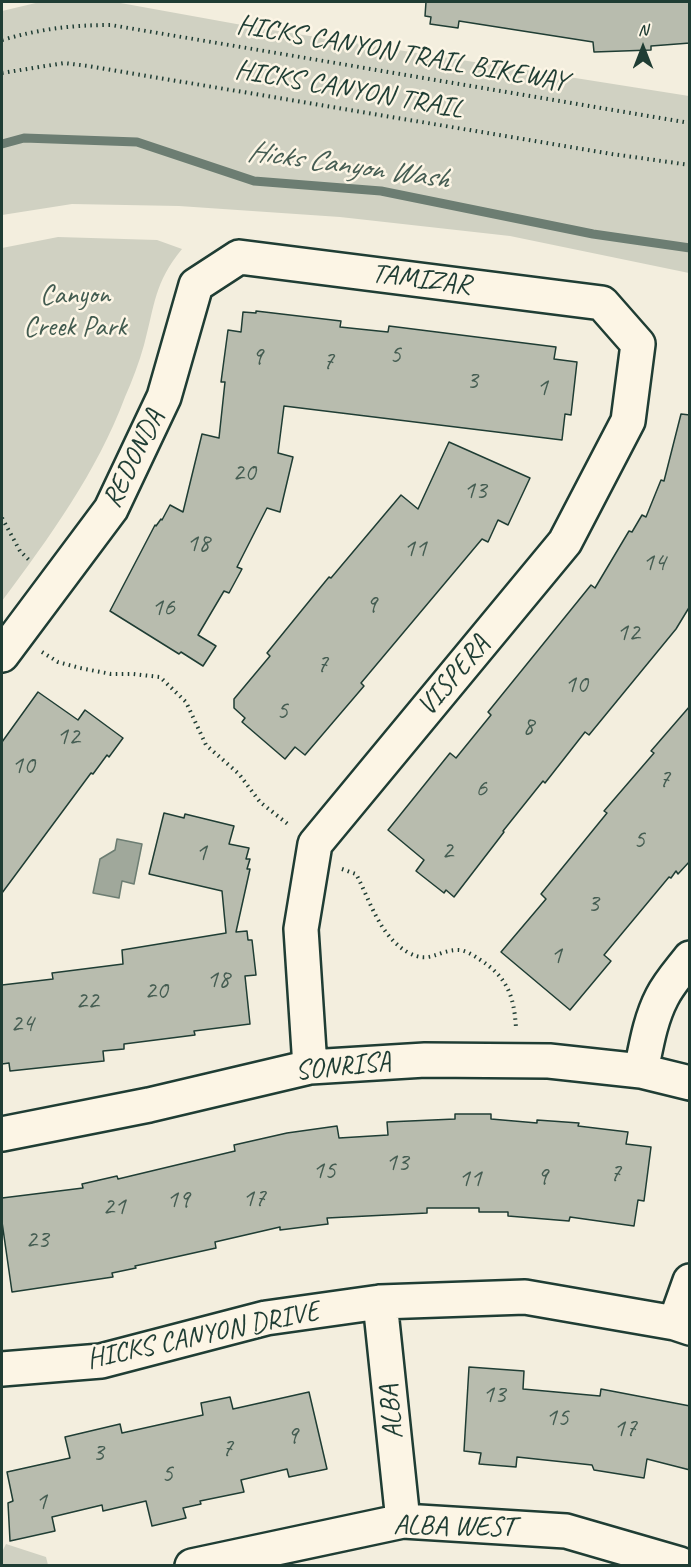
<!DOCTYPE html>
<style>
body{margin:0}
#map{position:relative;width:691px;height:1567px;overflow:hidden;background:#f3eede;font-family:Caveat,sans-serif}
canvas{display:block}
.frame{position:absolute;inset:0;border:3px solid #1f3d34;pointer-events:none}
.north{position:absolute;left:613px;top:18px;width:60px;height:60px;-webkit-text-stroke:4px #fcf5e5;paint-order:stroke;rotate:0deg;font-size:16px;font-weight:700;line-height:24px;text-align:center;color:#1f3d34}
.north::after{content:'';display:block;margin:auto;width:21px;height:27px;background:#1f3d34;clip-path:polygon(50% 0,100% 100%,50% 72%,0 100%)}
</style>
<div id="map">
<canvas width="691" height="1567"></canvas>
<div class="frame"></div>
<div class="north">N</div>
</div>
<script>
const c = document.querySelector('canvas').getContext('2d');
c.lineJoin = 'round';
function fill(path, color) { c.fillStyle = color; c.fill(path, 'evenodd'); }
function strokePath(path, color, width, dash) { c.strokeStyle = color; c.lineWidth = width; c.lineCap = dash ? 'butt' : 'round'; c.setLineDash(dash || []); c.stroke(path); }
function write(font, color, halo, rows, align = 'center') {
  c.font = font + ' Caveat,sans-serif'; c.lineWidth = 5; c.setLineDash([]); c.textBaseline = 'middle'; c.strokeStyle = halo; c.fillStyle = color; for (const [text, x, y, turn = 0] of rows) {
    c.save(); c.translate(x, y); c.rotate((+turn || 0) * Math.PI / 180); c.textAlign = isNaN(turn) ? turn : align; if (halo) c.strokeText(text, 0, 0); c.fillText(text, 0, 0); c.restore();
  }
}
fill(new Path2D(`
 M 40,2 L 115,2 L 253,27 L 689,96 L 689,273 L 510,236 L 340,217 L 179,206 L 72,204 L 2,215 L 2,11 Z
 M 58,237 L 157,240 L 182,249 C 154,283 155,305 144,345 C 139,363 132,381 125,397 C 97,472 49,538 2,601 L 2,248 Z
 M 6,1544 L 46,1557 L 48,1565 L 2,1565 L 2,1552 Z`), '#d0d1c2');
const water = new Path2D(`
 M 117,839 L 142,844 L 134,884 L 122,881 L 119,898 L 93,893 L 100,859 L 115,850 Z`);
fill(water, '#a0a89b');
strokePath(water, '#6c7d72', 1.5);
strokePath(new Path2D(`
 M 2,144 L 24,138 L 137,142 L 254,181 L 381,191 L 593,234 L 690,248`), '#6c7d72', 9);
const building = new Path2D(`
 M 426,2 L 690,2 L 690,43 L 651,46 L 651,50 L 594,52 L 593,42 L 459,21 L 458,28 L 430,24 L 431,17 L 425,16 Z
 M 256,311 L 341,321 L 340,327 L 388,332 L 389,326 L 556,347 L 554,359 L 577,362 L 571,415 L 565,414 L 562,440 L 284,406 L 278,453 L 293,457 L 280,512 L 267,508 L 237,567 L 242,569 L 229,593 L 224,591 L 198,635 L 216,646 L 203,666 L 181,652 L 179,654 L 110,611 L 155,525 L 156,526 L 161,519 L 162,520 L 170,505 L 183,512 L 202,434 L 219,438 L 225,382 L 221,382 L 228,330 L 241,332 L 243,312 L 256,313 Z
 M 681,414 L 690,415 L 690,606 L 676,629 L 589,735 L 585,732 L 545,783 L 543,781 L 503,831 L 504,832 L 454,897 L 446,890 L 444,893 L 416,871 L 424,860 L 388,830 L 450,753 L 456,758 L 491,715 L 488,712 L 591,585 L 595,588 L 629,531 L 632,532 L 642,515 L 646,517 L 661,480 L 664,481 Z
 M 449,442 L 530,478 L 508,525 L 498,520 L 488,542 L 482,539 L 361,683 L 364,686 L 305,755 L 295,747 L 285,759 L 242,722 L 245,718 L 234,708 L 234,699 L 270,656 L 267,653 L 315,594 L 329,577 L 331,578 L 401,495 L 418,509 Z
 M 38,692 L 78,720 L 85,710 L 123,738 L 109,757 L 107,755 L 93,774 L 91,773 L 2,893 L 2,742 Z
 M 690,706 L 690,861 L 678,874 L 676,871 L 671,878 L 669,877 L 604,955 L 611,961 L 570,1010 L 501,952 L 546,899 L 541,894 L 607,813 L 604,811 L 654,753 L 651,751 Z
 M 164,813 L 184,818 L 185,814 L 234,826 L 229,844 L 249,848 L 246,859 L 250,859 L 247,869 L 250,869 L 236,932 L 247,931 L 248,940 L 252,940 L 256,975 L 245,976 L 250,1024 L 194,1031 L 195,1035 L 124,1044 L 124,1049 L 103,1051 L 104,1061 L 10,1071 L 9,1063 L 2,1064 L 2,985 L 53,979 L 52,973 L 123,964 L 122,950 L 226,933 L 222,891 L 149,874 Z
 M 455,1114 L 491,1114 L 491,1119 L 537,1123 L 537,1120 L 579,1123 L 578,1126 L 628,1132 L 626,1144 L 651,1147 L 644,1201 L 638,1200 L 634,1226 L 570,1217 L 569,1221 L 508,1216 L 508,1212 L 479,1212 L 479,1208 L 427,1208 L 427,1213 L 327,1218 L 328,1224 L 280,1230 L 280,1227 L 215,1242 L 216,1248 L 135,1266 L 136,1268 L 112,1273 L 113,1277 L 12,1292 L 2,1222 L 2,1198 L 83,1188 L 82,1184 L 117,1176 L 118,1179 L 235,1151 L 234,1145 L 287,1133 L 337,1126 L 339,1138 L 388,1135 L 387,1122 L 455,1119 Z
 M 469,1367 L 524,1371 L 523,1389 L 600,1396 L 601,1389 L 690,1406 L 690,1470 L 647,1459 L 644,1478 L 594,1470 L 592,1465 L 517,1457 L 516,1467 L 479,1464 L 481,1453 L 464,1451 Z
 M 309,1392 L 327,1469 L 289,1477 L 287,1469 L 241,1480 L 244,1492 L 200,1501 L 201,1504 L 183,1508 L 186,1518 L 152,1526 L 146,1501 L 103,1511 L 102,1505 L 52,1517 L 55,1531 L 10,1541 L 8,1503 L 13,1501 L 7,1472 L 70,1458 L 65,1437 L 120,1424 L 122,1433 L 203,1415 L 201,1403 L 230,1397 L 233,1409 Z`);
fill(building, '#b8bcae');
strokePath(building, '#1f3d34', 1.5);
const minor = new Path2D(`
 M 2,655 L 111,509 L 164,397 L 196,285 L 239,257 L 602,303 L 638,344 L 628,421 L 565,542 L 315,844 L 301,929 L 310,1067
 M 641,1071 C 646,1047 650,1020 662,997 C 669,983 680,971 690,958
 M 2,1134 L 149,1105 L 310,1067 L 425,1060 L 549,1061 L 641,1071 L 690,1083
 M 380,1302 L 403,1521
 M 675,1323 L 690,1281
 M 2,1369 L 101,1361 L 266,1318 L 380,1302 L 525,1297 L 675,1323 L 690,1328
 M 192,1566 L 403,1521 L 566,1531 L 680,1564 L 678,1566`);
strokePath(minor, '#1f3d34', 38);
strokePath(new Path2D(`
 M 2,40 C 40,29 71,25 111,25 L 690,123
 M 2,73 L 64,63 L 88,66 L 612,154 L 690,165
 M 2,518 L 20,551 L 31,562
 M 42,652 L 58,662 L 80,668 L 111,674 L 133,674 L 160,677 L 186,702 L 206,745 L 239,774 L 260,802 L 289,825
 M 342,869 L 356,874 C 371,902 379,936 409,953 C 430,964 438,950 458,950 C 465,950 473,955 479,959 C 507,977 514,995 516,1028`), '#1f3d34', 4, [1.5, 4.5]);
strokePath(minor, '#fcf5e5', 33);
write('26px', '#455d52', null, [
 ["5",395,355],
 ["9",257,357],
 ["7",328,362],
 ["3",472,381],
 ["1",542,388],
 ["20",244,473],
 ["13",475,491],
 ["18",198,544],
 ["11",415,549],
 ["14",654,563],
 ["9",371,605],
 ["16",163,608],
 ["12",628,633],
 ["7",322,665],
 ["10",576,685],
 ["5",282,711],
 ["8",528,727],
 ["12",68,737],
 ["10",23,766],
 ["7",664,780],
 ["6",481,789],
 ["5",639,840],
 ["2",447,851],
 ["1",201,853],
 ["3",593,904],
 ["1",556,956],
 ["18",218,980],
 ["20",156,991],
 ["22",87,1001],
 ["24",22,1024],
 ["13",397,1163],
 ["15",324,1171],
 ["7",615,1174],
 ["9",542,1177],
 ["11",470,1179],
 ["17",254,1199],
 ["19",178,1200],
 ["21",114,1207],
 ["23",37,1240],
 ["13",494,1395],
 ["15",557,1418],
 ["17",625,1429],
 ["9",292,1436],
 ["7",227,1449],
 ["3",98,1453],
 ["5",167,1474],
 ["1",41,1502]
]);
write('28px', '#1f3d34', '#fcf5e5', [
 ["HICKS CANYON TRAIL BIKEWAY",402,54,10],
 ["HICKS CANYON TRAIL",349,90,10],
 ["TAMIZAR",421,280,7],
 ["REDONDA",134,459,-64],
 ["VISPERA",454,676,-50],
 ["SONRISA",343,1067,-6],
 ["HICKS CANYON DRIVE",203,1336,-12],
 ["ALBA",392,1412,-96],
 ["ALBA WEST",454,1527,1]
]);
write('28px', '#425b50', '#fcf5e5', [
 ["Canyon",75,296],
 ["Creek Park",75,328]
]);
write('italic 30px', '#465d53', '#fcf5e5', [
 ["Hicks Canyon Wash",348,166,8]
]);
</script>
